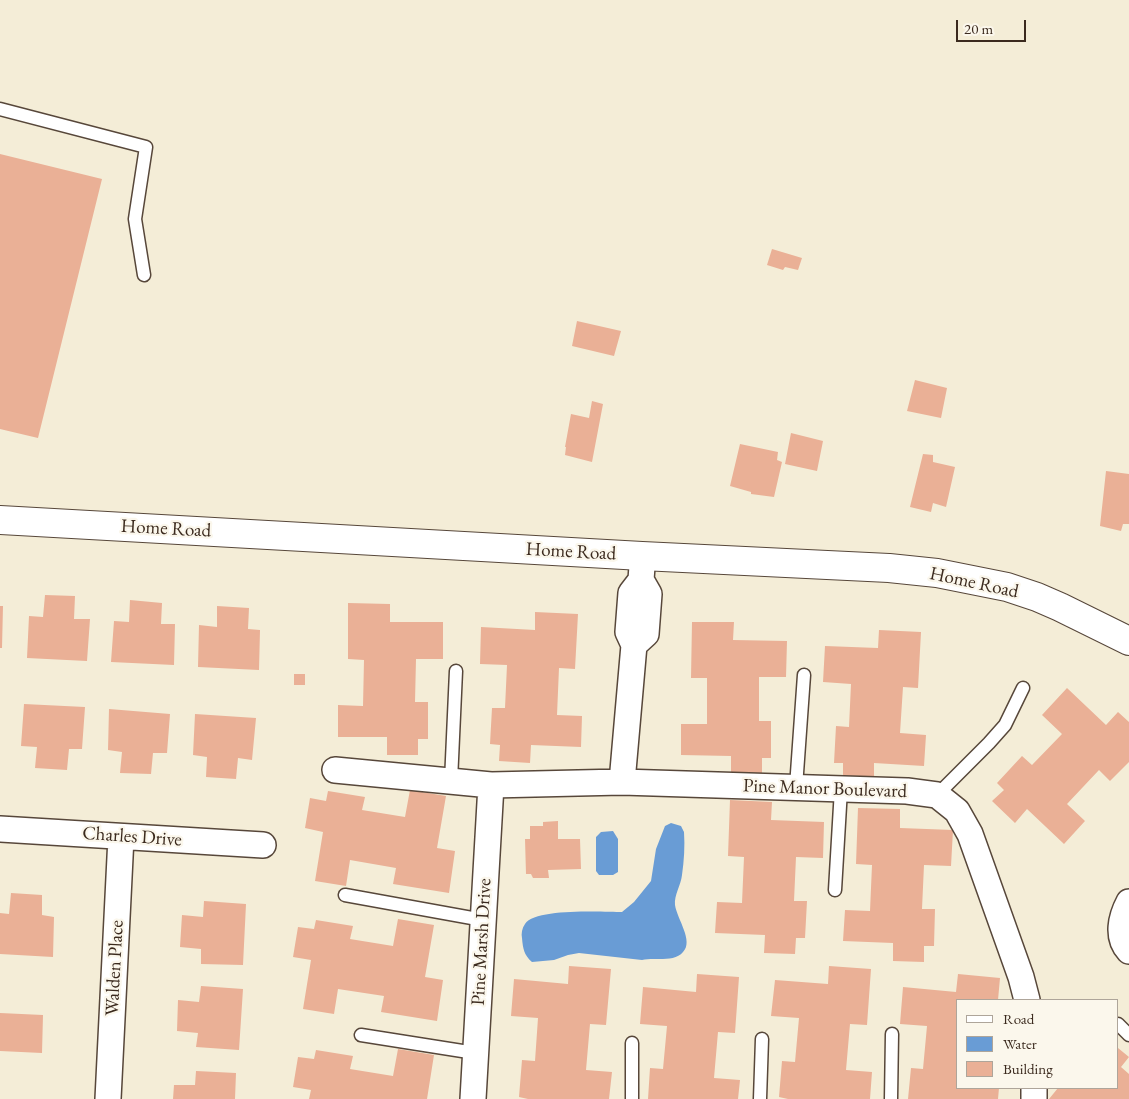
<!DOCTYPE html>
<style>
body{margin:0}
#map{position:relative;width:1129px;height:1099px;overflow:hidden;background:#f4edd7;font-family:"EB Garamond",serif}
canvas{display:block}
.legend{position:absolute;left:956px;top:999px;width:162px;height:90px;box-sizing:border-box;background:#fbf7ec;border:1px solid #aea59a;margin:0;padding:6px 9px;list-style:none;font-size:15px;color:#3b2a1e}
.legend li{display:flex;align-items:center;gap:10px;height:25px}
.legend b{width:25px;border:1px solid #aea59a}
.scale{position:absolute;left:956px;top:20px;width:70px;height:22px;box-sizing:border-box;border:2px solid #3b2a1e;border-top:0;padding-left:6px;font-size:15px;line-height:18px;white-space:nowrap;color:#3b2a1e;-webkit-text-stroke:4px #fbf7ec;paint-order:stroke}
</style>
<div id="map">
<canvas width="1129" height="1099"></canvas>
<ul class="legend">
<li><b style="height:6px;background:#fff"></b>Road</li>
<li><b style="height:14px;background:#699cd5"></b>Water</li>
<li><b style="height:14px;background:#eab096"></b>Building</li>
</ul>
<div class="scale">20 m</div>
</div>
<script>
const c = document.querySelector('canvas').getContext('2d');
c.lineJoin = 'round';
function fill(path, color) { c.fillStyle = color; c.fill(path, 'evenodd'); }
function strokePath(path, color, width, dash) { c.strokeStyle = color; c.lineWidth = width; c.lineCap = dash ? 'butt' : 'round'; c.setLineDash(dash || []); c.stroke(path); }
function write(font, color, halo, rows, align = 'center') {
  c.font = font + ' "EB Garamond",serif'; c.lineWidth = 4.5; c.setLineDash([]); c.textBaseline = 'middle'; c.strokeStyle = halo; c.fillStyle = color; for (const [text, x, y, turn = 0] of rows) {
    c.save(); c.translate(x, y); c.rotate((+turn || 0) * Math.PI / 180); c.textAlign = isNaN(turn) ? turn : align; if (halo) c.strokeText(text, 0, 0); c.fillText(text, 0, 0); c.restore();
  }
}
fill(new Path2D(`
 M 671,823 L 681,826 L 684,832 C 685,846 684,861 682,875 C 681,885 674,895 675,905 C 677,919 694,941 683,952 C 674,963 654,957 642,960 L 579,953 L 568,955 L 554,960 L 532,962 C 524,955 523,949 522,938 C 521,934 522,928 525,924 C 535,908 604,912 622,912 L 634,902 L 651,881 L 656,849 L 665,826 Z
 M 613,831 L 618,839 L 618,872 L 613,875 L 599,875 L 596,871 L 596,837 L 601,832 Z`), '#699cd5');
fill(new Path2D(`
 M 0,154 L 102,179 L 38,438 L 0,429 Z
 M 772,249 L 802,258 L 798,270 L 785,267 L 783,270 L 767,265 Z
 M 577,321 L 621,331 L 614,356 L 572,346 Z
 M 915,380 L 947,388 L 941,418 L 907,411 Z
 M 592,401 L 603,404 L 592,462 L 565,455 L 566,447 L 565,447 L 571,414 L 589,418 Z
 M 791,433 L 823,441 L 817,471 L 785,464 Z
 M 740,444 L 778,452 L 777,460 L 782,462 L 774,497 L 751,494 L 751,492 L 730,486 Z
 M 923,454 L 933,455 L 933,462 L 955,467 L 946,507 L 933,503 L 931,512 L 910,507 Z
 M 1106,471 L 1129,474 L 1129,524 L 1123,524 L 1121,531 L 1100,526 Z
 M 45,595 L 75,596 L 74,619 L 90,619 L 87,661 L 27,658 L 29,616 L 43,617 Z
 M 130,600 L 162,603 L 161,624 L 175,624 L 174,665 L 111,662 L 114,621 L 129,622 Z
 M 348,603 L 390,604 L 390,622 L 443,622 L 443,659 L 416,659 L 415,702 L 428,702 L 428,739 L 418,739 L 418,755 L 387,755 L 387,737 L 338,737 L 338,705 L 363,706 L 364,660 L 348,659 Z
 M 0,606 L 3,606 L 2,648 L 0,648 Z
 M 217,606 L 249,608 L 248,629 L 260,630 L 259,670 L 198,667 L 199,625 L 217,627 Z
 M 535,612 L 578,614 L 575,669 L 559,668 L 557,715 L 582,716 L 581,747 L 531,745 L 530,763 L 499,761 L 500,745 L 490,744 L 492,708 L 505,708 L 507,665 L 480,664 L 481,627 L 535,630 Z
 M 692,622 L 734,622 L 733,640 L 787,641 L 786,677 L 759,677 L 759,721 L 771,721 L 771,758 L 762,758 L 762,774 L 731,774 L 731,756 L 681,755 L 681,724 L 707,724 L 707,678 L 691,678 Z
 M 879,630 L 921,632 L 918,688 L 903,687 L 900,733 L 926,735 L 924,766 L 874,763 L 874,781 L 843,780 L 843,763 L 834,763 L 836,726 L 849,727 L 851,684 L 823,682 L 825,646 L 878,648 Z
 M 294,674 L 305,674 L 305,685 L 294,685 Z
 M 1067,688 L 1106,725 L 1118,712 L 1129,722 L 1129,762 L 1110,781 L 1099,770 L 1067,804 L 1085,821 L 1064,844 L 1027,809 L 1015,823 L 992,801 L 1004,790 L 997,783 L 1022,756 L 1032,765 L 1062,734 L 1042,715 Z
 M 24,704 L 85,707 L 82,749 L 69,749 L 67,770 L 35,768 L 37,747 L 21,746 Z
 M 109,709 L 170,714 L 167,753 L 153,753 L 151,774 L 120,773 L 122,752 L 108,750 Z
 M 195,714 L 256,718 L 252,760 L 238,758 L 236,779 L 206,777 L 207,757 L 193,755 Z
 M 410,790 L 446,796 L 437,848 L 455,851 L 449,893 L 393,884 L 396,868 L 350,860 L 346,886 L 315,881 L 323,832 L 305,828 L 310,798 L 326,801 L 328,791 L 365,797 L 362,810 L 405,817 Z
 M 730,800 L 772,802 L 771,820 L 824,822 L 823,858 L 796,857 L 794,901 L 807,901 L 805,938 L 796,938 L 795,954 L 764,953 L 765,935 L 715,933 L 717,902 L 742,903 L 744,857 L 728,856 Z
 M 858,808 L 900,809 L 900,828 L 953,830 L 951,866 L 924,865 L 922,909 L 935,909 L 934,946 L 924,946 L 924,962 L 893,961 L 893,943 L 843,941 L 845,910 L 870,911 L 872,865 L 856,864 Z
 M 558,821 L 558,839 L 580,839 L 581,869 L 548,870 L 549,878 L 533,878 L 531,874 L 526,874 L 525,839 L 530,839 L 530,826 L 543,826 L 543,822 Z
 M 11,893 L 42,895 L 42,915 L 54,917 L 53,957 L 0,954 L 0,913 L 9,914 Z
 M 204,901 L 246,904 L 243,965 L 201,964 L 201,949 L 180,947 L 182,915 L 203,917 Z
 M 398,919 L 434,925 L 425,977 L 443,980 L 437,1021 L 381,1012 L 384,996 L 338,989 L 334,1014 L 303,1009 L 311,960 L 293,957 L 298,927 L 314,929 L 316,920 L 353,926 L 350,939 L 393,946 Z
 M 569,966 L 611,969 L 606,1025 L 590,1024 L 586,1070 L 612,1072 L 609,1099 L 528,1099 L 519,1097 L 522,1060 L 535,1061 L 538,1018 L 511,1016 L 514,979 L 568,984 Z
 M 829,966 L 871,969 L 867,1025 L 850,1024 L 846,1070 L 872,1072 L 870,1099 L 788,1099 L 779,1097 L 782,1061 L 795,1062 L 799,1018 L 771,1016 L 775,980 L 828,984 Z
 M 697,974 L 739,977 L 735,1033 L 718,1032 L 714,1078 L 740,1080 L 738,1099 L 648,1099 L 650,1068 L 663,1069 L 667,1026 L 640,1024 L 643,987 L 696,992 Z
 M 958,974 L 1000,978 L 998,1000 L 958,1000 L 958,1088 L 999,1088 L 998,1099 L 908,1099 L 911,1068 L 923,1069 L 927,1026 L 900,1024 L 903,987 L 956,992 Z
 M 201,986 L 243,989 L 239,1050 L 196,1047 L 198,1033 L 177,1031 L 178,1000 L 199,1002 Z
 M 0,1013 L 43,1015 L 42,1053 L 0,1051 Z
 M 1118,1048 L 1129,1057 L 1121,1067 L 1129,1074 L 1129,1099 L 1049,1099 L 1058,1088 L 1118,1088 Z
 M 398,1049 L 434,1055 L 427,1099 L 309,1099 L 311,1090 L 293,1087 L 298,1057 L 314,1059 L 316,1050 L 353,1056 L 350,1069 L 393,1076 Z
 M 196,1071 L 236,1073 L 235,1099 L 173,1099 L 174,1085 L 195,1085 Z`), '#eab096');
const lane = new Path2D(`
 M 0,109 L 146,147 L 135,219 L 144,275
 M 451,781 L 456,671
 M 796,787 L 804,675
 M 937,795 L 989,743 L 1005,725 L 1023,688
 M 835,890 L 841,789
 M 345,895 L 483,920
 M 1118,1024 L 1129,1035
 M 361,1035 L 475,1053
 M 632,1043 L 632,1099
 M 760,1099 L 762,1039
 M 891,1099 L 892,1034`);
const street = new Path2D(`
 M 634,645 L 646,634 L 649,594 L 641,580 L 642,566
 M 335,770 L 491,785 L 622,782 L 907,791 L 937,795 L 957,811 L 970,834 L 1021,977 L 1027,1000
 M 622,782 L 634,645 L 628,632 L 631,593 L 641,580
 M 0,829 L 263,845
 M 1129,902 C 1121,917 1116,937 1129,951
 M 1034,1088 L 1034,1099
 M 108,1099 L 121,837
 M 473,1099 L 491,785`);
const secondary = new Path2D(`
 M 0,520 L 642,556 L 889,568 L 937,573 L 1007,587 L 1037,597 L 1060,607 L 1129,641`);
strokePath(lane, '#57473a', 15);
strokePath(street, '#57473a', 28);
strokePath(secondary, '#57473a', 30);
strokePath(lane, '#fff', 12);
strokePath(street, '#fff', 25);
strokePath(secondary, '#fff', 28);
write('19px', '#3b2a1e', '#fbf7ec', [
 ["Home Road",166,529,3],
 ["Home Road",571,552,3],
 ["Home Road",974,583,12],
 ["Pine Manor Boulevard",825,789,2],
 ["Charles Drive",132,837,4],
 ["Pine Marsh Drive",482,942,-87],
 ["Walden Place",115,968,-87]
]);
</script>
